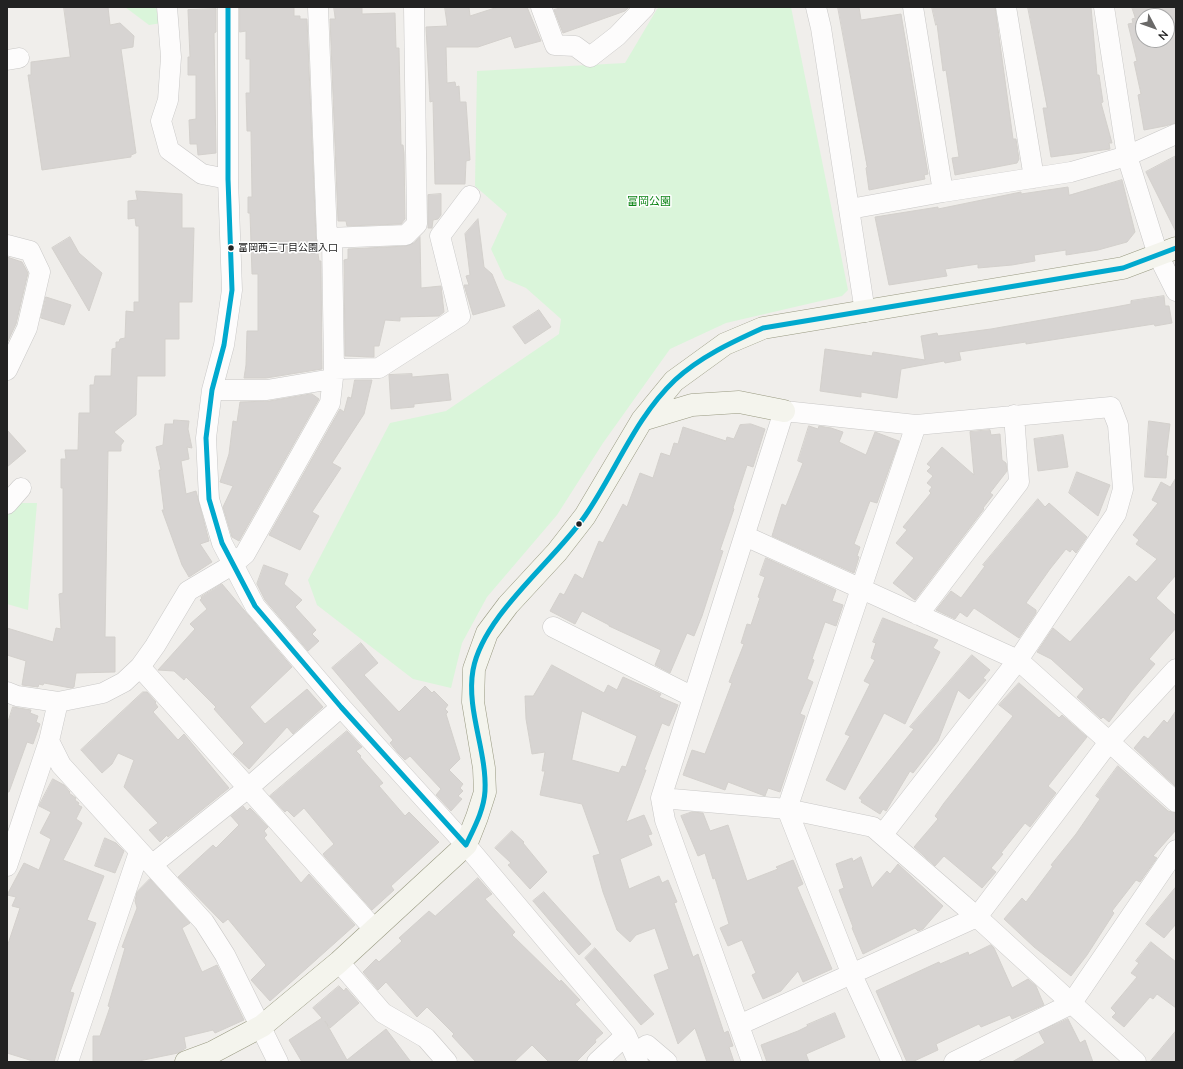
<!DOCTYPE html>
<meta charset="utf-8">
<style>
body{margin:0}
#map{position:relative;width:1183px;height:1069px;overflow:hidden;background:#f0eeeb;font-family:Mulish,sans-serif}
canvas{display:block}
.frame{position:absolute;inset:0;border:8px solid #222;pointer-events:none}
.north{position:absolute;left:1135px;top:8px;width:40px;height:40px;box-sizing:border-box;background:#fff;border:1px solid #a7a7a7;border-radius:50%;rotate:131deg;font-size:11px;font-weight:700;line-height:16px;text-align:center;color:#222}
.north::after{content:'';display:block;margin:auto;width:14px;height:18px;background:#6a6968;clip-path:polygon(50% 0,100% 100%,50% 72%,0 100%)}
</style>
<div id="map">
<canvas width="1183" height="1069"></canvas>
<div class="frame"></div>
<div class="north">N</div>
</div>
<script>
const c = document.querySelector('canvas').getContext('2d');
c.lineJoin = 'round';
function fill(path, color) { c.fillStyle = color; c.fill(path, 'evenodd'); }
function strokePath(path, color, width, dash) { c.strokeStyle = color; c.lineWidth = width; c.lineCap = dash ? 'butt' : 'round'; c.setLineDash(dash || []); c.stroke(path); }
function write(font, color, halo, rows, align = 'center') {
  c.font = font + ' Mulish,"Noto Sans JP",sans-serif'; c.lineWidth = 3; c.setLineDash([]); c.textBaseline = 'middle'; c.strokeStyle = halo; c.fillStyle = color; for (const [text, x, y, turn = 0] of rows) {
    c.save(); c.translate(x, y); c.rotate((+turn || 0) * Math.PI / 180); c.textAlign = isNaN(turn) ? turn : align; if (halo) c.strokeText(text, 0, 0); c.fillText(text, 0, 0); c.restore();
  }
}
fill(new Path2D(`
 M 125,7 L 155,7 L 162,23 L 149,25 Z
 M 660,7 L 791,7 L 848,290 L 842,296 L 726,323 L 670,349 L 603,443 L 557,515 L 487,597 L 462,643 L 451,688 L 413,679 L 317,605 L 308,580 L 390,423 L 446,411 L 559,334 L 561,319 L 526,288 L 505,279 L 491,249 L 507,214 L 475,186 L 477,71 L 625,63 L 657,9 Z
 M 19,503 L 37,503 L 28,610 L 7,604 L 7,516 Z`), '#daf5da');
const building = new Path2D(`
 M 64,7 L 108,7 L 110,25 L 120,23 L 134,36 L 133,47 L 121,49 L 136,153 L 131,155 L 131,157 L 42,170 L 28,75 L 31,75 L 31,62 L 70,57 Z
 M 240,7 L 294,7 L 294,16 L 300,16 L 300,19 L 307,19 L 316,238 L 319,261 L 321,261 L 322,369 L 266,378 L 244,378 L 246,365 L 247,331 L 258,331 L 258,274 L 252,274 L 250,213 L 248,213 L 248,197 L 252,197 L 251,131 L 247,131 L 246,93 L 250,93 L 250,59 L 246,59 L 246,31 L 240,32 Z
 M 334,7 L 362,8 L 362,14 L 395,13 L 396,48 L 399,48 L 401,145 L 403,145 L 404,153 L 405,219 L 401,224 L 347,226 L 346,221 L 338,221 L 330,19 L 335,19 Z
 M 445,7 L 469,7 L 470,16 L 498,7 L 527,7 L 541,41 L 515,48 L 511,36 L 478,47 L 446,47 L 447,83 L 455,82 L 456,87 L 459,86 L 460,102 L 466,102 L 470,160 L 466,161 L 465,184 L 435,184 L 433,101 L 430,102 L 426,27 L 447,26 Z
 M 564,7 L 629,7 L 625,11 L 563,33 L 554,10 Z
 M 838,7 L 859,7 L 861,20 L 901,14 L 928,174 L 924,175 L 925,179 L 869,190 L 866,168 L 867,167 Z
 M 932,7 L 995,7 L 1013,139 L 1016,139 L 1019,159 L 1017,163 L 955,175 L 952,158 L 959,157 L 946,70 L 943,71 L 937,24 L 936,25 Z
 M 1028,7 L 1091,7 L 1097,75 L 1099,75 L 1103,102 L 1101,103 L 1112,143 L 1109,143 L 1110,149 L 1051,157 L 1043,108 L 1047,108 Z
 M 1132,7 L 1176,7 L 1176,123 L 1165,126 L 1144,130 L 1138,95 L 1141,94 L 1134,62 L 1137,61 L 1128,24 L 1133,23 L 1132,19 L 1135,18 ZM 1143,16 L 1167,16 L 1167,40 L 1143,40 Z
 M 216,9 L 216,32 L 214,33 L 216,153 L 198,155 L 197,144 L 190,144 L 189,120 L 196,119 L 196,75 L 188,75 L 188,57 L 190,57 L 188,10 Z
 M 1176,156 L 1176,232 L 1146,172 Z
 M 1122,180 L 1135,232 L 1127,242 L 1098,250 L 1066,255 L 1066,250 L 1034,255 L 1035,261 L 1012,265 L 978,268 L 978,264 L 945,269 L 947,276 L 889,285 L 875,217 L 938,207 L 938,209 L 1021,192 L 1021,194 L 1068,187 L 1069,195 Z
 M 136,191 L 182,194 L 182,228 L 194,228 L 192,302 L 179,302 L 179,339 L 165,339 L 165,376 L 137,376 L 136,415 L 114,432 L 124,441 L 121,445 L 121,451 L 108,451 L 105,637 L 115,637 L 115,672 L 76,673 L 74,687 L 71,688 L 44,683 L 43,685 L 39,684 L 38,687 L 22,685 L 26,661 L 7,655 L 7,628 L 53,642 L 56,628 L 61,629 L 59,594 L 63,593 L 63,488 L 61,488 L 61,459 L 66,459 L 65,450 L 78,450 L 79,413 L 90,413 L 90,385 L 94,385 L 95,376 L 111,376 L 112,349 L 116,348 L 116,342 L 119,342 L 120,339 L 125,338 L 126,311 L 134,312 L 134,302 L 139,302 L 139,226 L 136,226 L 135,218 L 128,219 L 128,201 L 137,200 Z
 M 441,194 L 441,215 L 438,219 L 433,220 L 432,228 L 428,228 L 428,195 Z
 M 478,219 L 484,267 L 492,274 L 505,306 L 473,315 L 464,285 L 469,285 L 466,276 L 470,275 L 465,234 Z
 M 70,237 L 79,253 L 102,273 L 89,311 L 52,248 Z
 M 420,237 L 421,288 L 441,286 L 444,312 L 439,316 L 400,317 L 400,321 L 385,320 L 379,346 L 374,346 L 374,357 L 345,356 L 344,260 L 348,259 L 348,249 L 406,246 L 414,243 Z
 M 7,257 L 22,262 L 28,273 L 16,324 L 7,343 Z
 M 1164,296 L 1165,306 L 1169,306 L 1172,323 L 1155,326 L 1154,324 L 1026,344 L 1026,342 L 959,352 L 961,360 L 945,363 L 944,361 L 901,369 L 897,398 L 861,392 L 861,397 L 820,391 L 825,349 L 872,356 L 873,352 L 925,360 L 921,336 L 937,333 L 938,336 L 991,329 L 1115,307 L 1131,304 L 1131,301 Z
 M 46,297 L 71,305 L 64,325 L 41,318 Z
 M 539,310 L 551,327 L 525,344 L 513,327 Z
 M 412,374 L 412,377 L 448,374 L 451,400 L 414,404 L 414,407 L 391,409 L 389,375 Z
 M 355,380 L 372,380 L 364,414 L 332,463 L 341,468 L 312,512 L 319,516 L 300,550 L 269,535 L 340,409 L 344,412 L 348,397 L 351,398 Z
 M 312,394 L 319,399 L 239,541 L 232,537 L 223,507 L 233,486 L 220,482 L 229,454 L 233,421 L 237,422 L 240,402 L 269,401 Z
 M 174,420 L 189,421 L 188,429 L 192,448 L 187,447 L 189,459 L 181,461 L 186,494 L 196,491 L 209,541 L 200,544 L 212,562 L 189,577 L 182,565 L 162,510 L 164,510 L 159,470 L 161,470 L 156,447 L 163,445 L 165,424 L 173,424 Z
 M 1149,421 L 1170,424 L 1166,456 L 1168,456 L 1166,478 L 1145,477 Z
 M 751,424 L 765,429 L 753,467 L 747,465 L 733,508 L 734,509 L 720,550 L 723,551 L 702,616 L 694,636 L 687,633 L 670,673 L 655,665 L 661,650 L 609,626 L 609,625 L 582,611 L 575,624 L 550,611 L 560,593 L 564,595 L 575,574 L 583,579 L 599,541 L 603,543 L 623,504 L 627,507 L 640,473 L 653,478 L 661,453 L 670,456 L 674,443 L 678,444 L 683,427 L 726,441 L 727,437 L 734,439 L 740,425 Z
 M 809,426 L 818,429 L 819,426 L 831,428 L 843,432 L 839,442 L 866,455 L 875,432 L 899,441 L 877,503 L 870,501 L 854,544 L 860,547 L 857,556 L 859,557 L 854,573 L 772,536 L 782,504 L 786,506 L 803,463 L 798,461 Z
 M 7,430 L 26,451 L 7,467 Z
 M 990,430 L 991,435 L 1000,434 L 1002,460 L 1006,463 L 1007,471 L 990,493 L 993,495 L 983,508 L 984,509 L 915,600 L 893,583 L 914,558 L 896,543 L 907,530 L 903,527 L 931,493 L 929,491 L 932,487 L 927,483 L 933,476 L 927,471 L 931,467 L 927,464 L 942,447 L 974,475 L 970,432 Z
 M 1063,435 L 1068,467 L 1038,471 L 1034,439 Z
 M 1077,472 L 1110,485 L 1098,516 L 1069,493 Z
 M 1176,478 L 1176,575 L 1156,598 L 1176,616 L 1176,628 L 1149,659 L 1155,664 L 1131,692 L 1109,722 L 1103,717 L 1101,719 L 1077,697 L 1084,689 L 1051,659 L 1037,652 L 1053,628 L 1070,642 L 1129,576 L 1136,582 L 1157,559 L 1136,544 L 1139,540 L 1133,535 L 1158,503 L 1152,500 L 1161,482 L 1170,487 Z
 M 1038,499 L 1045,507 L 1049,503 L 1087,537 L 1076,553 L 1072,549 L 1070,552 L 1066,549 L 1050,569 L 1026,603 L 1036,610 L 1036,613 L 1019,638 L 974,608 L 967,617 L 960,612 L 955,619 L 936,610 L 951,591 L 961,598 L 985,566 L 983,565 Z
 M 766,558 L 836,590 L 832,601 L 843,605 L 836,626 L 825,622 L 812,659 L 814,660 L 807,679 L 813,682 L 800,714 L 805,716 L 780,792 L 768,788 L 765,796 L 728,782 L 725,790 L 683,775 L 692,750 L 705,754 L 732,683 L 729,682 L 744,644 L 741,643 L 747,624 L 751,625 L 760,598 L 758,597 L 765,577 L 760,575 Z
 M 264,565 L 288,574 L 284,584 L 302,600 L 295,607 L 316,630 L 312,634 L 319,641 L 308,651 L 265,600 L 257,584 Z
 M 222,584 L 292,667 L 250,707 L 265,724 L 307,689 L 323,707 L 293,734 L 287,727 L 249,769 L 233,754 L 244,743 L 214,709 L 216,707 L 186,677 L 184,680 L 174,671 L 158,670 L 195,629 L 190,624 L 207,609 L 200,600 L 202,598 L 201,597 Z
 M 883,618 L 938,640 L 933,648 L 940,652 L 905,724 L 884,713 L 845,790 L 826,780 L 850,736 L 845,734 L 870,684 L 864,681 L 875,660 L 871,658 L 876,643 L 873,642 Z
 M 361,643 L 378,663 L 364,675 L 399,712 L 425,686 L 432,693 L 434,691 L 448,705 L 445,709 L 448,712 L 446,714 L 460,759 L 449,770 L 463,784 L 460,788 L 463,791 L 458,796 L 462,799 L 451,811 L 436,795 L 441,789 L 410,756 L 405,760 L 398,753 L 390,743 L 393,740 L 332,668 Z
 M 972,655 L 990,670 L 983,678 L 986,680 L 969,699 L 958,690 L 938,741 L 913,773 L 910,771 L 886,811 L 883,809 L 880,814 L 861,802 L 862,800 L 859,798 L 914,729 L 910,727 Z
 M 552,665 L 604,693 L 608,685 L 617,690 L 623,677 L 661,694 L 659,697 L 678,705 L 669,726 L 662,723 L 644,770 L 646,770 L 626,822 L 644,815 L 652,834 L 648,835 L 652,845 L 620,859 L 629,889 L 659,876 L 662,883 L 668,880 L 677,902 L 674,903 L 693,957 L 698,954 L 724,1033 L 728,1031 L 733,1046 L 729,1047 L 734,1062 L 707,1062 L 695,1028 L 678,1044 L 654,975 L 669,969 L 655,928 L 636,935 L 630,942 L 617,930 L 603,892 L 593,856 L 600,854 L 582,804 L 540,795 L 545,771 L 542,771 L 545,752 L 532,754 L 526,719 L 525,696 L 533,696 ZM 582,711 L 637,736 L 626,767 L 622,766 L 619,773 L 572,760 Z
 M 1019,683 L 1059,718 L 1062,715 L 1087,737 L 1048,786 L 1056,793 L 1030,827 L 1025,823 L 1001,853 L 1003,854 L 991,868 L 996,872 L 982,888 L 944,856 L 935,866 L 914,847 L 938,819 L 935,816 L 944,803 L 1013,716 L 999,705 Z
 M 143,692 L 147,692 L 156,702 L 155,703 L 158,707 L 153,712 L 178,740 L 184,734 L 229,788 L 168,837 L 167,835 L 160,842 L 149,830 L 158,823 L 124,787 L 134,760 L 118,753 L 112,764 L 102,773 L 81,750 Z
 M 13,707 L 31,710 L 30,713 L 38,716 L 36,722 L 40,724 L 33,744 L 27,742 L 9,792 L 7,792 L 7,725 Z
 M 1176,711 L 1176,787 L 1134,748 L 1144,736 L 1148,739 L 1164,720 L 1167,723 Z
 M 347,731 L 362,747 L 356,751 L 361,756 L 360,757 L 383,783 L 379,786 L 405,816 L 409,812 L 439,842 L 391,886 L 394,890 L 372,910 L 325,857 L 323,854 L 334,844 L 304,808 L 294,817 L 287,810 L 285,812 L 270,796 Z
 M 1118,766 L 1168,811 L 1176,813 L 1176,830 L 1153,856 L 1157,858 L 1140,882 L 1136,880 L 1112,911 L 1114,913 L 1087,955 L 1071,976 L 1034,947 L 1004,919 L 1022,898 L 1026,902 L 1053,866 L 1051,865 L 1076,834 L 1100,799 L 1096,796 Z
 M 53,779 L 64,785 L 70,792 L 69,793 L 76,798 L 75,800 L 79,803 L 78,805 L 82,807 L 76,819 L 82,823 L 63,860 L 104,876 L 87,920 L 96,923 L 70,992 L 74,993 L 54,1062 L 36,1062 L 7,1053 L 7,947 L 20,908 L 12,906 L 16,897 L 7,895 L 24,863 L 39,870 L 51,839 L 40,833 L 51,812 L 39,806 Z
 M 243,806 L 247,811 L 250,808 L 253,811 L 268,827 L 264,831 L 267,835 L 264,838 L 301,883 L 309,874 L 355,925 L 270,1001 L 251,980 L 266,965 L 228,919 L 223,923 L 178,877 L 213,845 L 216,848 L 239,825 L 231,816 Z
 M 692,812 L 703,813 L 710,831 L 728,825 L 747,881 L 778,869 L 776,867 L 793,860 L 803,884 L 797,887 L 832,969 L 803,982 L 798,971 L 781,991 L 763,999 L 752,975 L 756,973 L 742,940 L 728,946 L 720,928 L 729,924 L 715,878 L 713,879 L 705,853 L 698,856 L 681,816 Z
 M 512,831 L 524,842 L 523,843 L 547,872 L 530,889 L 508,865 L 511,863 L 495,848 Z
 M 105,838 L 116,843 L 124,851 L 115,873 L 95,866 Z
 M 861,857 L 872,888 L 887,871 L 890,874 L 898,864 L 943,906 L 923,929 L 918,931 L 915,928 L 863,954 L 852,928 L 853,927 L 839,890 L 844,888 L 836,864 L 852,858 L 853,861 Z
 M 478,878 L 492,894 L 485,899 L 515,932 L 512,935 L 560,982 L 561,980 L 580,1000 L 575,1004 L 603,1033 L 595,1040 L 596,1042 L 576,1062 L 549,1062 L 532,1045 L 514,1062 L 476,1062 L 452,1036 L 454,1034 L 427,1007 L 417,1017 L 386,982 L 378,990 L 363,972 L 376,959 L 379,962 L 402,941 L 399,938 L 429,911 L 435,916 Z
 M 150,879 L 190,923 L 182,928 L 202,972 L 217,965 L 244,1020 L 215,1033 L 213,1030 L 184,1037 L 186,1048 L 178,1053 L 134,1062 L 93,1062 L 93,1036 L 100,1036 L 110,1007 L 108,1006 L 125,948 L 122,947 L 137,908 L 135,901 L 137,892 Z
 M 1176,887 L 1176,924 L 1164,938 L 1146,924 Z
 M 544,892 L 591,944 L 579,955 L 533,901 Z
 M 1151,942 L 1176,962 L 1176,1008 L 1157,994 L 1153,999 L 1150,997 L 1124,1027 L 1112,1017 L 1116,1013 L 1111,1008 L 1137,977 L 1131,973 L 1139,963 L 1136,961 Z
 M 991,945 L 994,948 L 1012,988 L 1028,979 L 1036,986 L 1044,1005 L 1012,1019 L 1010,1015 L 981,1027 L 979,1024 L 936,1044 L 938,1050 L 912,1062 L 907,1062 L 876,991 L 939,962 L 940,964 L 968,952 L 969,955 Z
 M 595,948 L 654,1014 L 641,1025 L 585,958 Z
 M 339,986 L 344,991 L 346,988 L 359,1003 L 330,1028 L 325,1021 L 347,1060 L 386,1029 L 411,1062 L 302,1062 L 289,1040 L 322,1018 L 313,1008 Z
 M 835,1013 L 845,1037 L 806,1054 L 809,1062 L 767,1062 L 761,1045 L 798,1031 L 808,1026 L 807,1025 Z
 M 1068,1019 L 1080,1043 L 1085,1040 L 1093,1062 L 1012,1062 L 1045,1043 L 1039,1032 Z
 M 1176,1031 L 1176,1062 L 1150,1062 Z`);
fill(building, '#d7d4d2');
strokePath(building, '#d3d0cc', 1);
const street = new Path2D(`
 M 167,7 L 171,57 L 168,100 L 161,121 L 169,150 L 202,174 L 228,179
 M 228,7 L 228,179 L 232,290 L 224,345 L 212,390 L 206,438 L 209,499 L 222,543 L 255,606 L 341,707 L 466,845 L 626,1035 L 638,1062
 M 318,7 L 327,238 L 406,235 L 417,224 L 414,7
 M 541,7 L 555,45 L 575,46 L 590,57 L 617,36 L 645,7
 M 816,7 L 821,28 L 865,312
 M 913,7 L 943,192
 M 1006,7 L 1034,178
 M 1104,7 L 1127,156 L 1158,255 L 1176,291
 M 7,60 L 19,58
 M 850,209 L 943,192 L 1071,172 L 1127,156 L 1176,134
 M 7,245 L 30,251 L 40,272 L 27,328 L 7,370
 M 334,369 L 379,368 L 460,316 L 440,236 L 470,196
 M 212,390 L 267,390 L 332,379
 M 7,504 L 21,488
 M 745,536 L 1018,660 L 1176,802
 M 918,615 L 1019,482 L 1014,415
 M 553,627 L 693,697
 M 140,667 L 374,929
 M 7,692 L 17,696 L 58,702 L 103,693 L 124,682 L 140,667 L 155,646 L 188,591 L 232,565 L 245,554 L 330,403 L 334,369 L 332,238
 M 49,741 L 61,765 L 204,922 L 225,955 L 278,1062
 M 661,798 L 787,809 L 873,827 L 977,917 L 1136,1062
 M 153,864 L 248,788 L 341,707
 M 7,866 L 49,741 L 58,702
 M 339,962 L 383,1013 L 426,1038 L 447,1062
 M 739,1025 L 977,917 L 1109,742 L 1176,669
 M 635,1053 L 647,1045 L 667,1062
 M 68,1062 L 139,852
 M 597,1062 L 626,1035
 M 752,1062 L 665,820 L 661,798 L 784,411 L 916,425 L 1111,407 L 1118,425 L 1123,489 L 1116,514 L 1018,660 L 883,834
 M 892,1062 L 852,975 L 787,809 L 916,425
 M 954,1062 L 1071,1004 L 1176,850`);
const secondary = new Path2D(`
 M 642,420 L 692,405 L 739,402 L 784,411
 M 186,1062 L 213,1052 L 262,1026 L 339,962 L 466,845 L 477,817 L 485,792 L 484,768 L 473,702 L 474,669 L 487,633 L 508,605 L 557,552 L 585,516 L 642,420 L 674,381 L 725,344 L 763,328 L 1123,268 L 1176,248`);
strokePath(street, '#c9c8c7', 21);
strokePath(secondary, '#999a82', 23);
strokePath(street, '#fdfcfc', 20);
strokePath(secondary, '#f4f4ed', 22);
strokePath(new Path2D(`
 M 228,7 L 228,179 L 232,290 L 224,345 L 212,390 L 206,438 L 209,499 L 222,543 L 255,606 L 341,707 L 466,845 C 474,828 484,810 485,791 C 487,751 466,710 473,670 C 483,615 554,561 585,516 C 616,471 635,418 675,380 C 700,357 732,342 763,328 L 1123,268 L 1176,248`), '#00a9ce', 5);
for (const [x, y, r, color] of [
 [231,248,3.5,"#222"],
 [579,524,3.5,"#222"]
]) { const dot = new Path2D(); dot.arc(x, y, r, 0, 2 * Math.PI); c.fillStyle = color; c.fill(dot); strokePath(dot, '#fff', 1.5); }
write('10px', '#222', '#fff', [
 ["富岡西三丁目公園入口",238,248]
], 'left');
write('11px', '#0c8416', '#fff', [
 ["富岡公園",649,202]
]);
</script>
